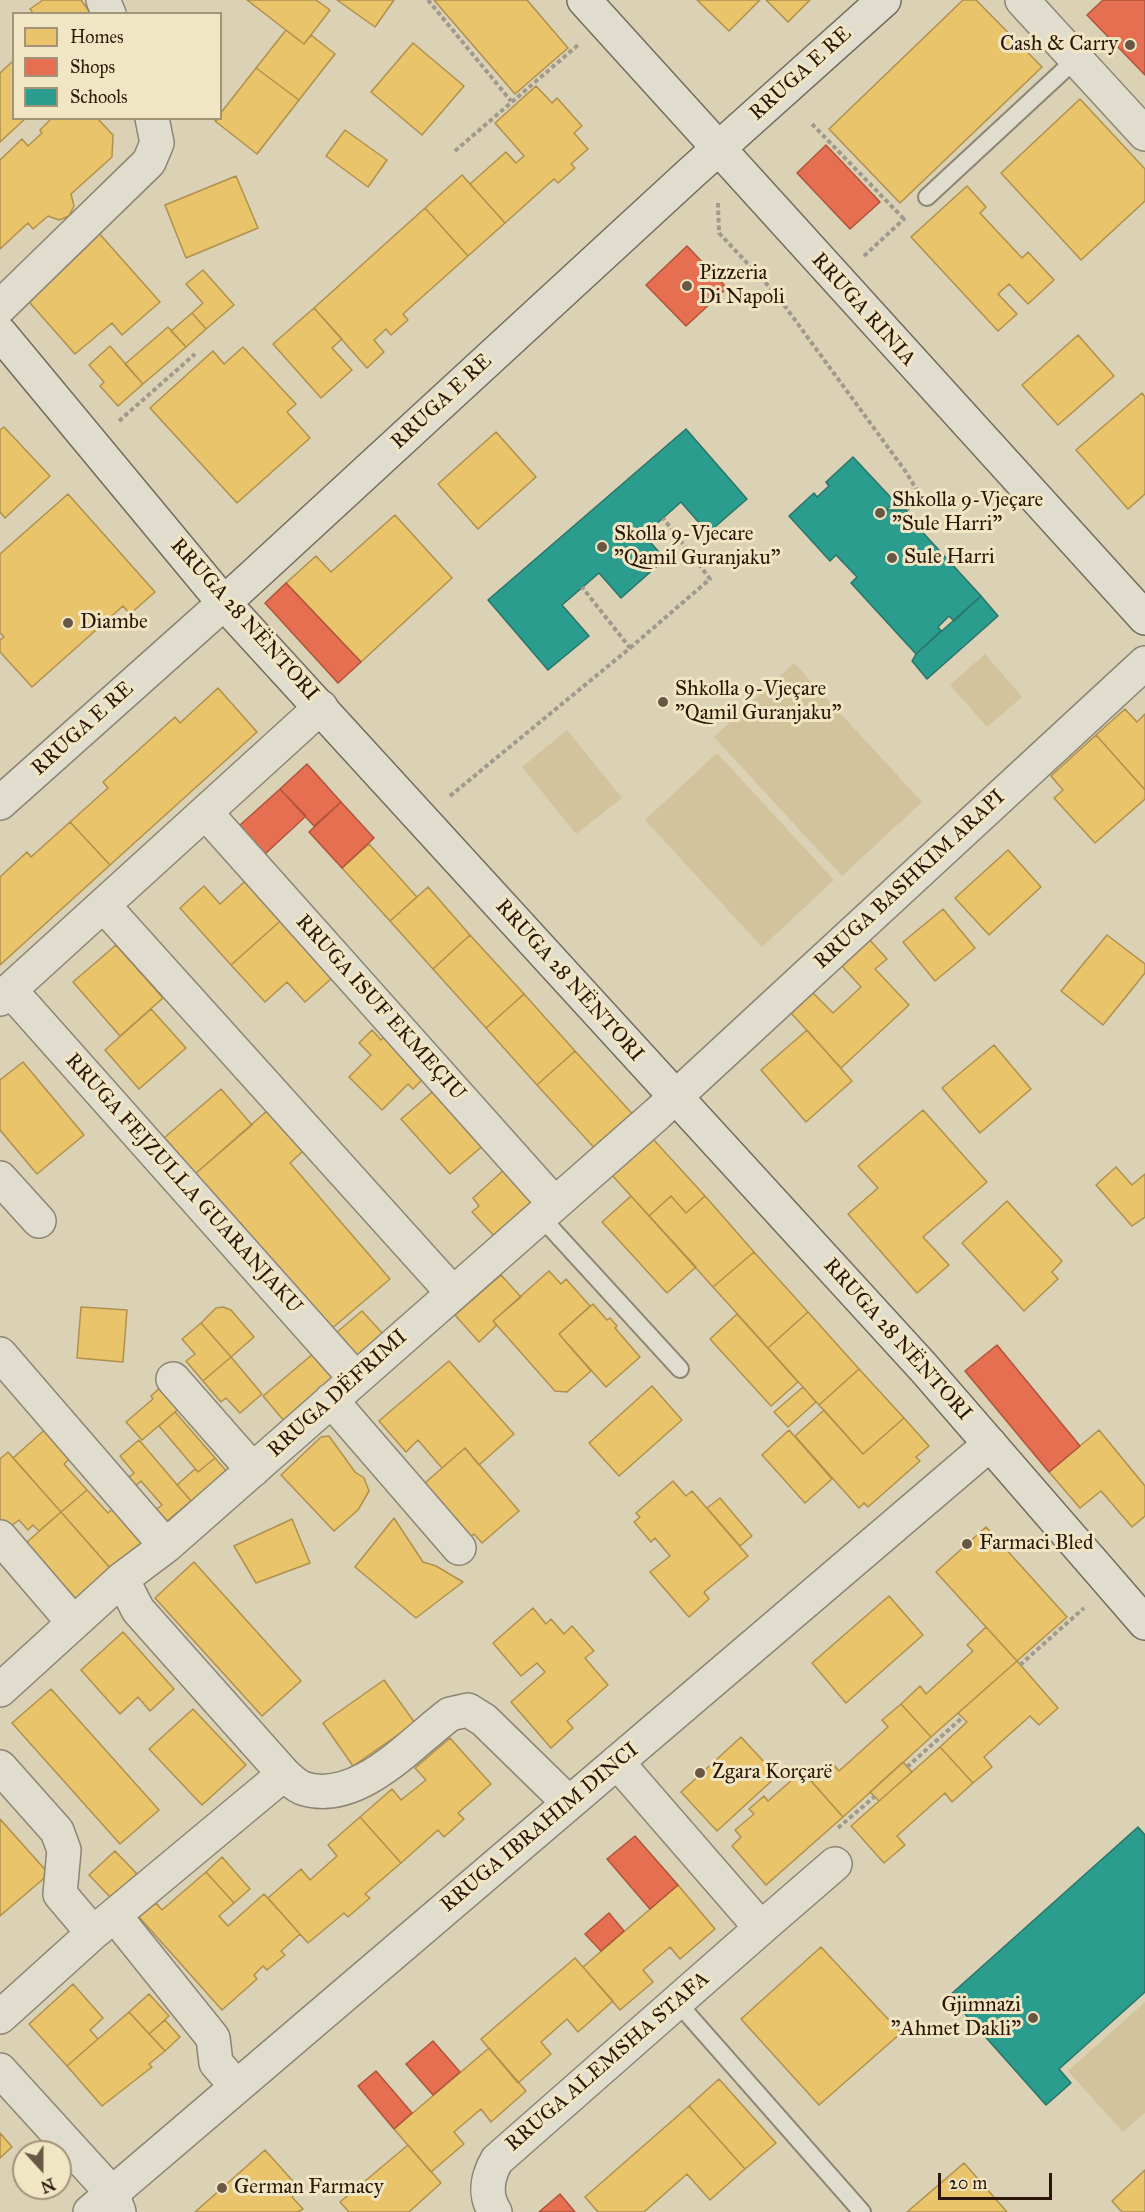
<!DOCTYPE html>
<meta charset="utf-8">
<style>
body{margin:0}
#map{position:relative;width:1145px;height:2212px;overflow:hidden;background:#dbd1b4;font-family:"IM FELL Great Primer",serif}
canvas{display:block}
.legend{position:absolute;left:12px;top:12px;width:210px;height:108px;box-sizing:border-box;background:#f1e6c4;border:2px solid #a29379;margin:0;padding:8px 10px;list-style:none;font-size:18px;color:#2b1609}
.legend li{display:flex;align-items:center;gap:12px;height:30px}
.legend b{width:30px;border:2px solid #a29379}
.north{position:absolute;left:12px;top:2140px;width:60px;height:60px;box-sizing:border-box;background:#f1e6c4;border:2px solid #a29379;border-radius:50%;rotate:159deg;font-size:16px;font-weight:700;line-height:24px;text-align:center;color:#2b1609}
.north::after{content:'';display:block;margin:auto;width:21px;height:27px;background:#695745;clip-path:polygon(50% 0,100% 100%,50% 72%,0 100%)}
.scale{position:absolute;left:938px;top:2173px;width:114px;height:27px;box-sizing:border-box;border:3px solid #2b1609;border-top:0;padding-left:8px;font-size:18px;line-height:21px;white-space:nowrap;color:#2b1609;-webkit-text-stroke:4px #f1e6c4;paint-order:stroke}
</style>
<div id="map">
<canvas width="1145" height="2212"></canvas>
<ul class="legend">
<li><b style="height:16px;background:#e9c46a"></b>Homes</li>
<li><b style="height:16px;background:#e76f51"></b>Shops</li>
<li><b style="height:16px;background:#2a9d8f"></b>Schools</li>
</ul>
<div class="north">N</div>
<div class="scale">20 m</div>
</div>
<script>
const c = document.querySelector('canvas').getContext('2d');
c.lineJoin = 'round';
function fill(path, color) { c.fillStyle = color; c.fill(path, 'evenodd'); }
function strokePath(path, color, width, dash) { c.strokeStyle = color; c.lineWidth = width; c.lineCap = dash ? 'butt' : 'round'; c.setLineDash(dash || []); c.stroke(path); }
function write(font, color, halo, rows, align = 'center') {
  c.font = font + ' "IM FELL Great Primer",serif'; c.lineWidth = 6; c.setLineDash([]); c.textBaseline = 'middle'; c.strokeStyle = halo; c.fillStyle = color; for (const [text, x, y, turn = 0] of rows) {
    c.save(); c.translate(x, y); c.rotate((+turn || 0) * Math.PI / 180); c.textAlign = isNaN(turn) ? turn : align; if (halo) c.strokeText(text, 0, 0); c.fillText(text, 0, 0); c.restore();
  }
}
fill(new Path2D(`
 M 985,654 L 1022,697 L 987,727 L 950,685 Z
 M 794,663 L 922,802 L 842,876 L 714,737 Z
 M 567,730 L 622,798 L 576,834 L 522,767 Z
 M 717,753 L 834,880 L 762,947 L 645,820 Z
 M 1145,2002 L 1145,2113 L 1123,2132 L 1068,2071 Z`), '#d2c39d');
const homes = new Path2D(`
 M 43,0 L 81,0 L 91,14 L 34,14 L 30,9 Z
 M 247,0 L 316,0 L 330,10 L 304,44 Z
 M 337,0 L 394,0 L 375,27 Z
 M 434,0 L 527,0 L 568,48 L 515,94 Z
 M 697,0 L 760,0 L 729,31 Z
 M 766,0 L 810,0 L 788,22 Z
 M 963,0 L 976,0 L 1042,67 L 900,203 L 829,129 Z
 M 286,30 L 304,44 L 311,35 L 335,54 L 299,100 L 256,68 Z
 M 413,43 L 464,86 L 422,135 L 371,92 Z
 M 14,60 L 14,118 L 26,118 L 0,142 L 0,73 Z
 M 256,68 L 299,100 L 257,154 L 215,121 L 220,118 L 220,114 Z
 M 536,86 L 552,103 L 557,98 L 582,126 L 574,133 L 588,149 L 571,164 L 575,168 L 558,183 L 554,179 L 505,223 L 470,184 L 506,152 L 516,163 L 524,156 L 495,123 Z
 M 1080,99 L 1145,169 L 1145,201 L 1081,260 L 1001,173 Z
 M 52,118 L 97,118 L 113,135 L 112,157 L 71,194 L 74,206 L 69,216 L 59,220 L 48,216 L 33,229 L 28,223 L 0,249 L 0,160 L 22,139 L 28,146 L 42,133 L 40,130 Z
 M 345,130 L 387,160 L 368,187 L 326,156 Z
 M 462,175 L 505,223 L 468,256 L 425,208 Z
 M 236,176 L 258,228 L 186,258 L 165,205 Z
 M 967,186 L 986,207 L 980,213 L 1022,258 L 1028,252 L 1054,280 L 1028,304 L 1009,284 L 998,294 L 1017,314 L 998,331 L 911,237 Z
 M 425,208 L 468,256 L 403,314 L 408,320 L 391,335 L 386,329 L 374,340 L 384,352 L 367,368 L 314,308 Z
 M 97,231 L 160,302 L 122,335 L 112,323 L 75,354 L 23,295 Z
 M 203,270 L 234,305 L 206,329 L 192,313 L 203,303 L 186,284 Z
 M 314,308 L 342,339 L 332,348 L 352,370 L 321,398 L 273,344 Z
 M 192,313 L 206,329 L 186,347 L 171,331 Z
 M 168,327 L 186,347 L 143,384 L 125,364 Z
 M 1078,335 L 1114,376 L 1058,425 L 1022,385 Z
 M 110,346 L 143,384 L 118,406 L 100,386 L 104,382 L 89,365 Z
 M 243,347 L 296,404 L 287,412 L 310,438 L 237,503 L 150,408 L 213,351 L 224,364 Z
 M 1142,393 L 1145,397 L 1145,494 L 1128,509 L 1076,450 Z
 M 4,427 L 50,476 L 5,518 L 0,512 L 0,430 Z
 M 496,432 L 536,477 L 478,529 L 438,484 Z
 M 68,494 L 155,592 L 130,614 L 123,606 L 32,687 L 0,652 L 0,640 L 4,637 L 0,633 L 0,554 Z
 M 395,515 L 452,578 L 361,662 L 286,583 L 316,556 L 331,572 Z
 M 218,688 L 257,732 L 110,865 L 70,822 L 108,788 L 103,782 L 175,717 L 180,723 Z
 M 1125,709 L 1137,722 L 1145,714 L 1145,790 L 1096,735 Z
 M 1096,735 L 1145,790 L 1145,799 L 1095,843 L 1054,798 L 1063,790 L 1051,776 Z
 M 70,822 L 110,865 L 0,965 L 0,877 L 27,852 L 31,857 Z
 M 369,844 L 417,897 L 390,921 L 342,868 Z
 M 1008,850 L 1041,887 L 989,935 L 955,898 Z
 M 252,875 L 287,915 L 231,965 L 180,908 L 204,886 L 220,904 Z
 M 428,887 L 470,935 L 433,969 L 390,921 Z
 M 943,909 L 975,948 L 935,981 L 903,942 Z
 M 287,915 L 339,972 L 305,1002 L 287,982 L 265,1002 L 231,965 Z
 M 470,935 L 524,994 L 486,1028 L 433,969 Z
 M 1107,935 L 1145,964 L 1145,973 L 1103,1025 L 1061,991 Z
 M 868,938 L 887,959 L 875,969 L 909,1005 L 841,1068 L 791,1013 L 813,993 L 833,1013 L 861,987 L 840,964 Z
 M 116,945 L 163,998 L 120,1036 L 73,982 Z
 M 524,994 L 575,1051 L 537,1085 L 486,1028 Z
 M 151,1009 L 186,1048 L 139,1089 L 105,1050 Z
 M 372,1030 L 381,1040 L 385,1036 L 425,1077 L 413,1089 L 408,1084 L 382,1110 L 349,1077 L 371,1055 L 359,1043 Z
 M 807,1030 L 852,1081 L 806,1122 L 761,1070 Z
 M 994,1045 L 1031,1089 L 980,1133 L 942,1088 Z
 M 575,1051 L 637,1119 L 599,1153 L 537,1085 Z
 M 23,1062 L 84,1135 L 37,1174 L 0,1130 L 0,1080 Z
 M 437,1088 L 486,1143 L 450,1174 L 401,1119 Z
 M 221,1089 L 252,1125 L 195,1174 L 164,1138 Z
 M 268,1110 L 303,1151 L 290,1163 L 390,1279 L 330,1330 L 195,1174 Z
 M 923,1110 L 987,1182 L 923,1237 L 949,1265 L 917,1293 L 848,1214 L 878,1188 L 858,1166 Z
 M 652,1138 L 705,1196 L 686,1213 L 671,1196 L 649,1216 L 611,1174 Z
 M 1116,1167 L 1132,1185 L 1145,1174 L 1145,1217 L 1132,1226 L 1096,1185 Z
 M 506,1168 L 538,1202 L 497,1239 L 472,1212 L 479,1206 L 473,1198 Z
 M 631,1196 L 696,1267 L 667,1293 L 602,1222 Z
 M 671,1196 L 686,1213 L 705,1196 L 754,1252 L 713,1287 L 649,1216 Z
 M 1007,1201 L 1062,1261 L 1052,1272 L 1058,1279 L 1024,1311 L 962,1243 Z
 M 754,1252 L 808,1312 L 768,1348 L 713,1287 Z
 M 549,1271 L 561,1284 L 566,1279 L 590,1306 L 559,1334 L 591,1371 L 567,1392 L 555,1391 L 493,1321 Z
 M 501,1275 L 521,1297 L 493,1321 L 497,1325 L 479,1342 L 455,1315 Z
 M 593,1304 L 607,1320 L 610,1318 L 617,1326 L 615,1328 L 640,1357 L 606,1387 L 559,1334 Z
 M 81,1307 L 127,1310 L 123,1362 L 77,1358 Z
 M 223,1307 L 231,1310 L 254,1337 L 231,1357 L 201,1323 L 216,1308 Z
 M 362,1311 L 383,1334 L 350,1362 L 330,1338 Z
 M 808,1312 L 859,1369 L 819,1405 L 768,1348 Z
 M 737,1314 L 798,1382 L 771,1406 L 710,1339 Z
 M 201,1323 L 231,1357 L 203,1381 L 186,1361 L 195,1354 L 182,1339 Z
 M 320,1348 L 348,1381 L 291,1429 L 263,1396 Z
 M 231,1357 L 262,1394 L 240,1413 L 226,1398 L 221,1402 L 203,1381 Z
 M 449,1361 L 514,1434 L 479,1465 L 465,1448 L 442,1468 L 418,1440 L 406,1452 L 379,1421 Z
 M 859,1369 L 904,1418 L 863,1454 L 819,1405 Z
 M 164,1384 L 182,1406 L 142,1440 L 126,1422 L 153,1399 L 151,1396 Z
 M 652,1386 L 682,1420 L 619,1476 L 589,1443 Z
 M 803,1387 L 816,1402 L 788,1427 L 774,1412 Z
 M 824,1410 L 863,1454 L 904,1418 L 929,1446 L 916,1457 L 920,1461 L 868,1507 L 864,1503 L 859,1508 L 795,1436 Z
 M 175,1412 L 215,1458 L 198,1472 L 159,1426 Z
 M 49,1426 L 74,1455 L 64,1464 L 87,1490 L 61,1512 L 13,1458 Z
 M 789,1430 L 832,1479 L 805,1503 L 762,1455 Z
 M 1099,1430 L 1145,1486 L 1145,1516 L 1132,1527 L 1101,1491 L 1080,1508 L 1049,1472 Z
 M 329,1436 L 355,1472 L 364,1478 L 369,1491 L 358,1510 L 334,1531 L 281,1475 L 321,1437 Z
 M 139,1440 L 191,1501 L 161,1526 L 150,1514 L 162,1505 L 141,1481 L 130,1491 L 123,1482 L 134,1473 L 120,1456 Z
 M 465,1448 L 519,1511 L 482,1543 L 474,1534 L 464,1542 L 418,1489 Z
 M 8,1452 L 61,1512 L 39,1531 L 33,1525 L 28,1530 L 19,1520 L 0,1534 L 0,1459 Z
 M 215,1458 L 228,1473 L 193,1503 L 177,1485 L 195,1469 L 198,1472 Z
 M 673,1481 L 686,1496 L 692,1491 L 748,1556 L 704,1592 L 709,1599 L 689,1617 L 650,1572 L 670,1556 L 655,1538 L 651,1542 L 634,1522 L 640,1517 L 636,1513 Z
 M 87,1490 L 108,1513 L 118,1504 L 148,1538 L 112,1570 L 61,1512 Z
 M 720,1498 L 752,1536 L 740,1546 L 707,1508 Z
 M 61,1512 L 118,1577 L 75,1614 L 18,1550 Z
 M 394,1518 L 423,1562 L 436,1566 L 463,1582 L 416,1618 L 355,1567 Z
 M 292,1519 L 310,1563 L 256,1583 L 234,1546 Z
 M 986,1527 L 1067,1617 L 1017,1661 L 936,1572 Z
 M 194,1562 L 301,1681 L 262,1716 L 155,1598 Z
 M 889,1596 L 923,1635 L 846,1703 L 812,1663 Z
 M 533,1608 L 546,1624 L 551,1619 L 564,1634 L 572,1626 L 594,1651 L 585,1658 L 608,1685 L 567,1721 L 573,1728 L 551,1748 L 511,1702 L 545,1672 L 537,1663 L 521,1676 L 493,1643 Z
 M 986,1627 L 1017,1661 L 931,1737 L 901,1704 L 920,1686 L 926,1694 L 973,1651 L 967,1645 Z
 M 123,1632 L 174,1689 L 150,1711 L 138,1697 L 120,1714 L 81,1670 Z
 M 1017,1661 L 1058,1708 L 1039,1725 L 1030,1716 L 984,1757 L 992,1767 L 973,1783 L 940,1747 L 967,1722 L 958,1713 Z
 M 384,1680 L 415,1723 L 353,1766 L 323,1723 Z
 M 51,1689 L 159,1810 L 120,1844 L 12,1723 Z
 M 901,1704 L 931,1737 L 843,1817 L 812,1782 L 833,1764 L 839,1771 L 888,1727 L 882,1720 Z
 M 193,1709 L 246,1765 L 202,1805 L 149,1749 Z
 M 741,1737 L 777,1776 L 717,1831 L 681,1792 Z
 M 450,1738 L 491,1784 L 458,1813 L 464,1819 L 444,1837 L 438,1830 L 401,1863 L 360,1817 L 392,1789 L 401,1800 L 426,1780 L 415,1768 Z
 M 940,1747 L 973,1783 L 952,1802 L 945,1793 L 897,1836 L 905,1845 L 884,1863 L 851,1826 Z
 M 903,1762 L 912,1772 L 879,1801 L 870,1792 Z
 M 802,1771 L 843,1817 L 766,1885 L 732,1846 L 741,1837 L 735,1830 L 754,1814 L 749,1809 L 764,1796 L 768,1801 Z
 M 360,1817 L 401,1863 L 365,1894 L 370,1898 L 348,1917 L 344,1913 L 308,1943 L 268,1898 L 301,1869 L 310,1880 L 337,1856 L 328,1845 Z
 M 0,1819 L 49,1874 L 0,1916 Z
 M 115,1851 L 138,1875 L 112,1899 L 89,1875 Z
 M 222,1857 L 250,1889 L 234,1903 L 206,1872 Z
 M 206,1872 L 234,1903 L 219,1916 L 228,1926 L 264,1894 L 300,1934 L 281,1951 L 285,1955 L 267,1970 L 263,1966 L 254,1975 L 257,1979 L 222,2010 L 139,1917 L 156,1903 L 162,1910 Z
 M 678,1885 L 715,1929 L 680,1959 L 670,1947 L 643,1970 L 653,1982 L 620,2010 L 583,1967 Z
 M 821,1947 L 901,2033 L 819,2105 L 741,2019 Z
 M 575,1958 L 613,2001 L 578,2032 L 567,2019 L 541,2042 L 551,2054 L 518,2083 L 481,2039 Z
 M 73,1984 L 103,2018 L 90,2030 L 98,2039 L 67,2066 L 29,2024 Z
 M 149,1994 L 169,2016 L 149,2034 L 129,2012 Z
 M 129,2012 L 165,2051 L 149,2064 L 152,2067 L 102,2106 L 67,2066 Z
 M 165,2020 L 180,2037 L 165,2051 L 149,2034 Z
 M 489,2048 L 526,2091 L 491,2122 L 481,2109 L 454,2132 L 464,2144 L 431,2172 L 394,2129 Z
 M 719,2079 L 776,2143 L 745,2169 L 689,2106 Z
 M 689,2106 L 745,2169 L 710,2200 L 687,2174 L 644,2212 L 598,2212 L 585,2197 Z
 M 0,2133 L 12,2147 L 0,2158 Z
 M 408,2145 L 441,2183 L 409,2212 L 349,2212 L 340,2202 Z
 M 265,2150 L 300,2189 L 292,2197 L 303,2209 L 298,2212 L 195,2212 Z
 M 964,2163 L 1007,2212 L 907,2212 Z
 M 1145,2170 L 1145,2212 L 1122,2212 L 1112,2201 Z`);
fill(homes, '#e9c46a');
strokePath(homes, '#b0904d', 1.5);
const shops = new Path2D(`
 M 1103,0 L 1145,0 L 1145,75 L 1087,15 Z
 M 826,145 L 880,202 L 850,229 L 797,173 Z
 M 687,246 L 727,288 L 686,326 L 646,285 Z
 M 286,583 L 361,662 L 338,683 L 265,603 Z
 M 307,764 L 341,802 L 314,826 L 280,789 Z
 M 280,789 L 306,816 L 265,854 L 239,826 Z
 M 341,802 L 374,838 L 342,868 L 309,832 Z
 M 997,1345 L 1080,1446 L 1049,1472 L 965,1371 Z
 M 635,1836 L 678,1885 L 650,1909 L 607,1859 Z
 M 609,1913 L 624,1931 L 601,1951 L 585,1934 Z
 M 433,2041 L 460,2072 L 433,2095 L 406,2064 Z
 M 376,2071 L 412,2113 L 394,2129 L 358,2086 Z
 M 560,2194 L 575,2212 L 539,2212 Z`);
fill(shops, '#e76f51');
strokePath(shops, '#af543b', 1.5);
const schools = new Path2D(`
 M 686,429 L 747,499 L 708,533 L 681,502 L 644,535 L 665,559 L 621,598 L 599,573 L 562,605 L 589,636 L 548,670 L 488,600 Z
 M 853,457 L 895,502 L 886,510 L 907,510 L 906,532 L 915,524 L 981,596 L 954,621 L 949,616 L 938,627 L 941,631 L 916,654 L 851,583 L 857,577 L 836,555 L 830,561 L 789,516 L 814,493 L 817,497 L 829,486 L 826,482 Z
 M 981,596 L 998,616 L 927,679 L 912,661 L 916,654 Z
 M 1138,1827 L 1145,1835 L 1145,1992 L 1059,2069 L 1071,2083 L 1046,2105 L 949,1996 Z`);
fill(schools, '#2a9d8f');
strokePath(schools, '#2a7467', 1.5);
const lane = new Path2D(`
 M 927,197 L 1076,59
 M 540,1216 L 680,1369
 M 677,2002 L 862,2212`);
const street = new Path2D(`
 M 103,0 L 109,14
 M 1022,0 L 1145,134
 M 0,307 L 149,162 L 157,143 L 152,118
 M 0,803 L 224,603
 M 206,813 L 554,1203
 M 104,906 L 452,1292
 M 10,990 L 356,1379
 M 0,999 L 321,707
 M 0,1178 L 39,1221
 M 0,1354 L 166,1546
 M 173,1379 L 253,1470
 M 331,1400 L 459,1548
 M 0,1537 L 73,1622
 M 122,1579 L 138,1610 L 284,1774 C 289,1779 296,1785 302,1788 C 357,1807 411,1743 450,1714 L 468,1710 L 484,1720 L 569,1803
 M 0,1690 L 122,1579 L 166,1546 L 657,1114 L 1145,663
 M 0,1767 L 57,1831 L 64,1850 L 60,1894 L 93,1933
 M 115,1916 L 213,2038 L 216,2063 L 236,2086
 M 761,1928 L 835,1864
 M 0,2017 L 93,1933 L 284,1774
 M 0,2070 L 112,2193 L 119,2212
 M 90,2212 L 990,1444
 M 495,2212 C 484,2195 487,2177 497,2160 L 761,1928 L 617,1762`);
const secondary = new Path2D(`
 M 584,0 L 1145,618
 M 0,333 L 224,603 L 923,1367 L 1145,1623
 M 224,603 L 691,173 L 884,0`);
strokePath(lane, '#8d8573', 20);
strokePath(street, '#8d8573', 36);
strokePath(secondary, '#746c5c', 36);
strokePath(new Path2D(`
 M 428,0 L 511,101
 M 812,124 L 904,219
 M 455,151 L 578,45
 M 718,203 L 719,233 L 776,294 L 906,472 L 918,492 L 907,510
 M 864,256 L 905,218
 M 119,421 L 195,354
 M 630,648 L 710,579 L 663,518
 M 450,796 L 630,648 L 582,587
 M 1020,1665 L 1084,1608
 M 907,1767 L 963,1717
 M 838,1828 L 874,1797`), '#a0998d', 4, [4.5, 3]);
strokePath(lane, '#e1ddce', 16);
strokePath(street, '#e1ddce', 33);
strokePath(secondary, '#e1ddce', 33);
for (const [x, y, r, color] of [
 [1130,45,6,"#695745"],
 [687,286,6,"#695745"],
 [880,513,6,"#695745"],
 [602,547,6,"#695745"],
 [892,558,6,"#695745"],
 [68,623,6,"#695745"],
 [663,702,6,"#695745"],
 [967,1544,6,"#695745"],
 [700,1773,6,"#695745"],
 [1033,2018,6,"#695745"],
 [222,2188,6,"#695745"]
]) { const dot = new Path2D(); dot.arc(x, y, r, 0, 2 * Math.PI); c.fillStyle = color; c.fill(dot); strokePath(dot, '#f1e6c4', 2); }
write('21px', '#2b1609', '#f1e6c4', [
 ["Cash & Carry",1118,45,"right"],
 ["Pizzeria",699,274],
 ["Di Napoli",699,298],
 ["Shkolla 9-Vjeçare",892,501],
 ["\"Sule Harri\"",892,525],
 ["Skolla 9-Vjecare",614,535],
 ["\"Qamil Guranjaku\"",614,559],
 ["Sule Harri",904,558],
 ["Diambe",80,623],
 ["Shkolla 9-Vjeçare",675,690],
 ["\"Qamil Guranjaku\"",675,714],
 ["Farmaci Bled",979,1544],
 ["Zgara Korçarë",712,1773],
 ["Gjimnazi",1021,2006,"right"],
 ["\"Ahmet Dakli\"",1021,2030,"right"],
 ["German Farmacy",234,2188]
], 'left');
write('21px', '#2b1609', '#f1e6c4', [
 ["RRUGA E RE",801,74,-42],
 ["RRUGA RINIA",863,310,48],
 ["RRUGA E RE",442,402,-43],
 ["RRUGA 28 NËNTORI",244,620,48],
 ["RRUGA E RE",83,729,-42],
 ["RRUGA BASHKIM ARAPI",910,880,-43],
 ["RRUGA 28 NËNTORI",569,981,48],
 ["RRUGA ISUF EKMEÇIU",380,1008,48],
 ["RRUGA FEJZULLA GUARANJAKU",183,1184,48],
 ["RRUGA 28 NËNTORI",897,1340,48],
 ["RRUGA DËFRIMI",338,1394,-42],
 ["RRUGA IBRAHIM DINCI",540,1828,-40],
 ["RRUGA ALEMSHA STAFA",608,2062,-41]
]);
</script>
